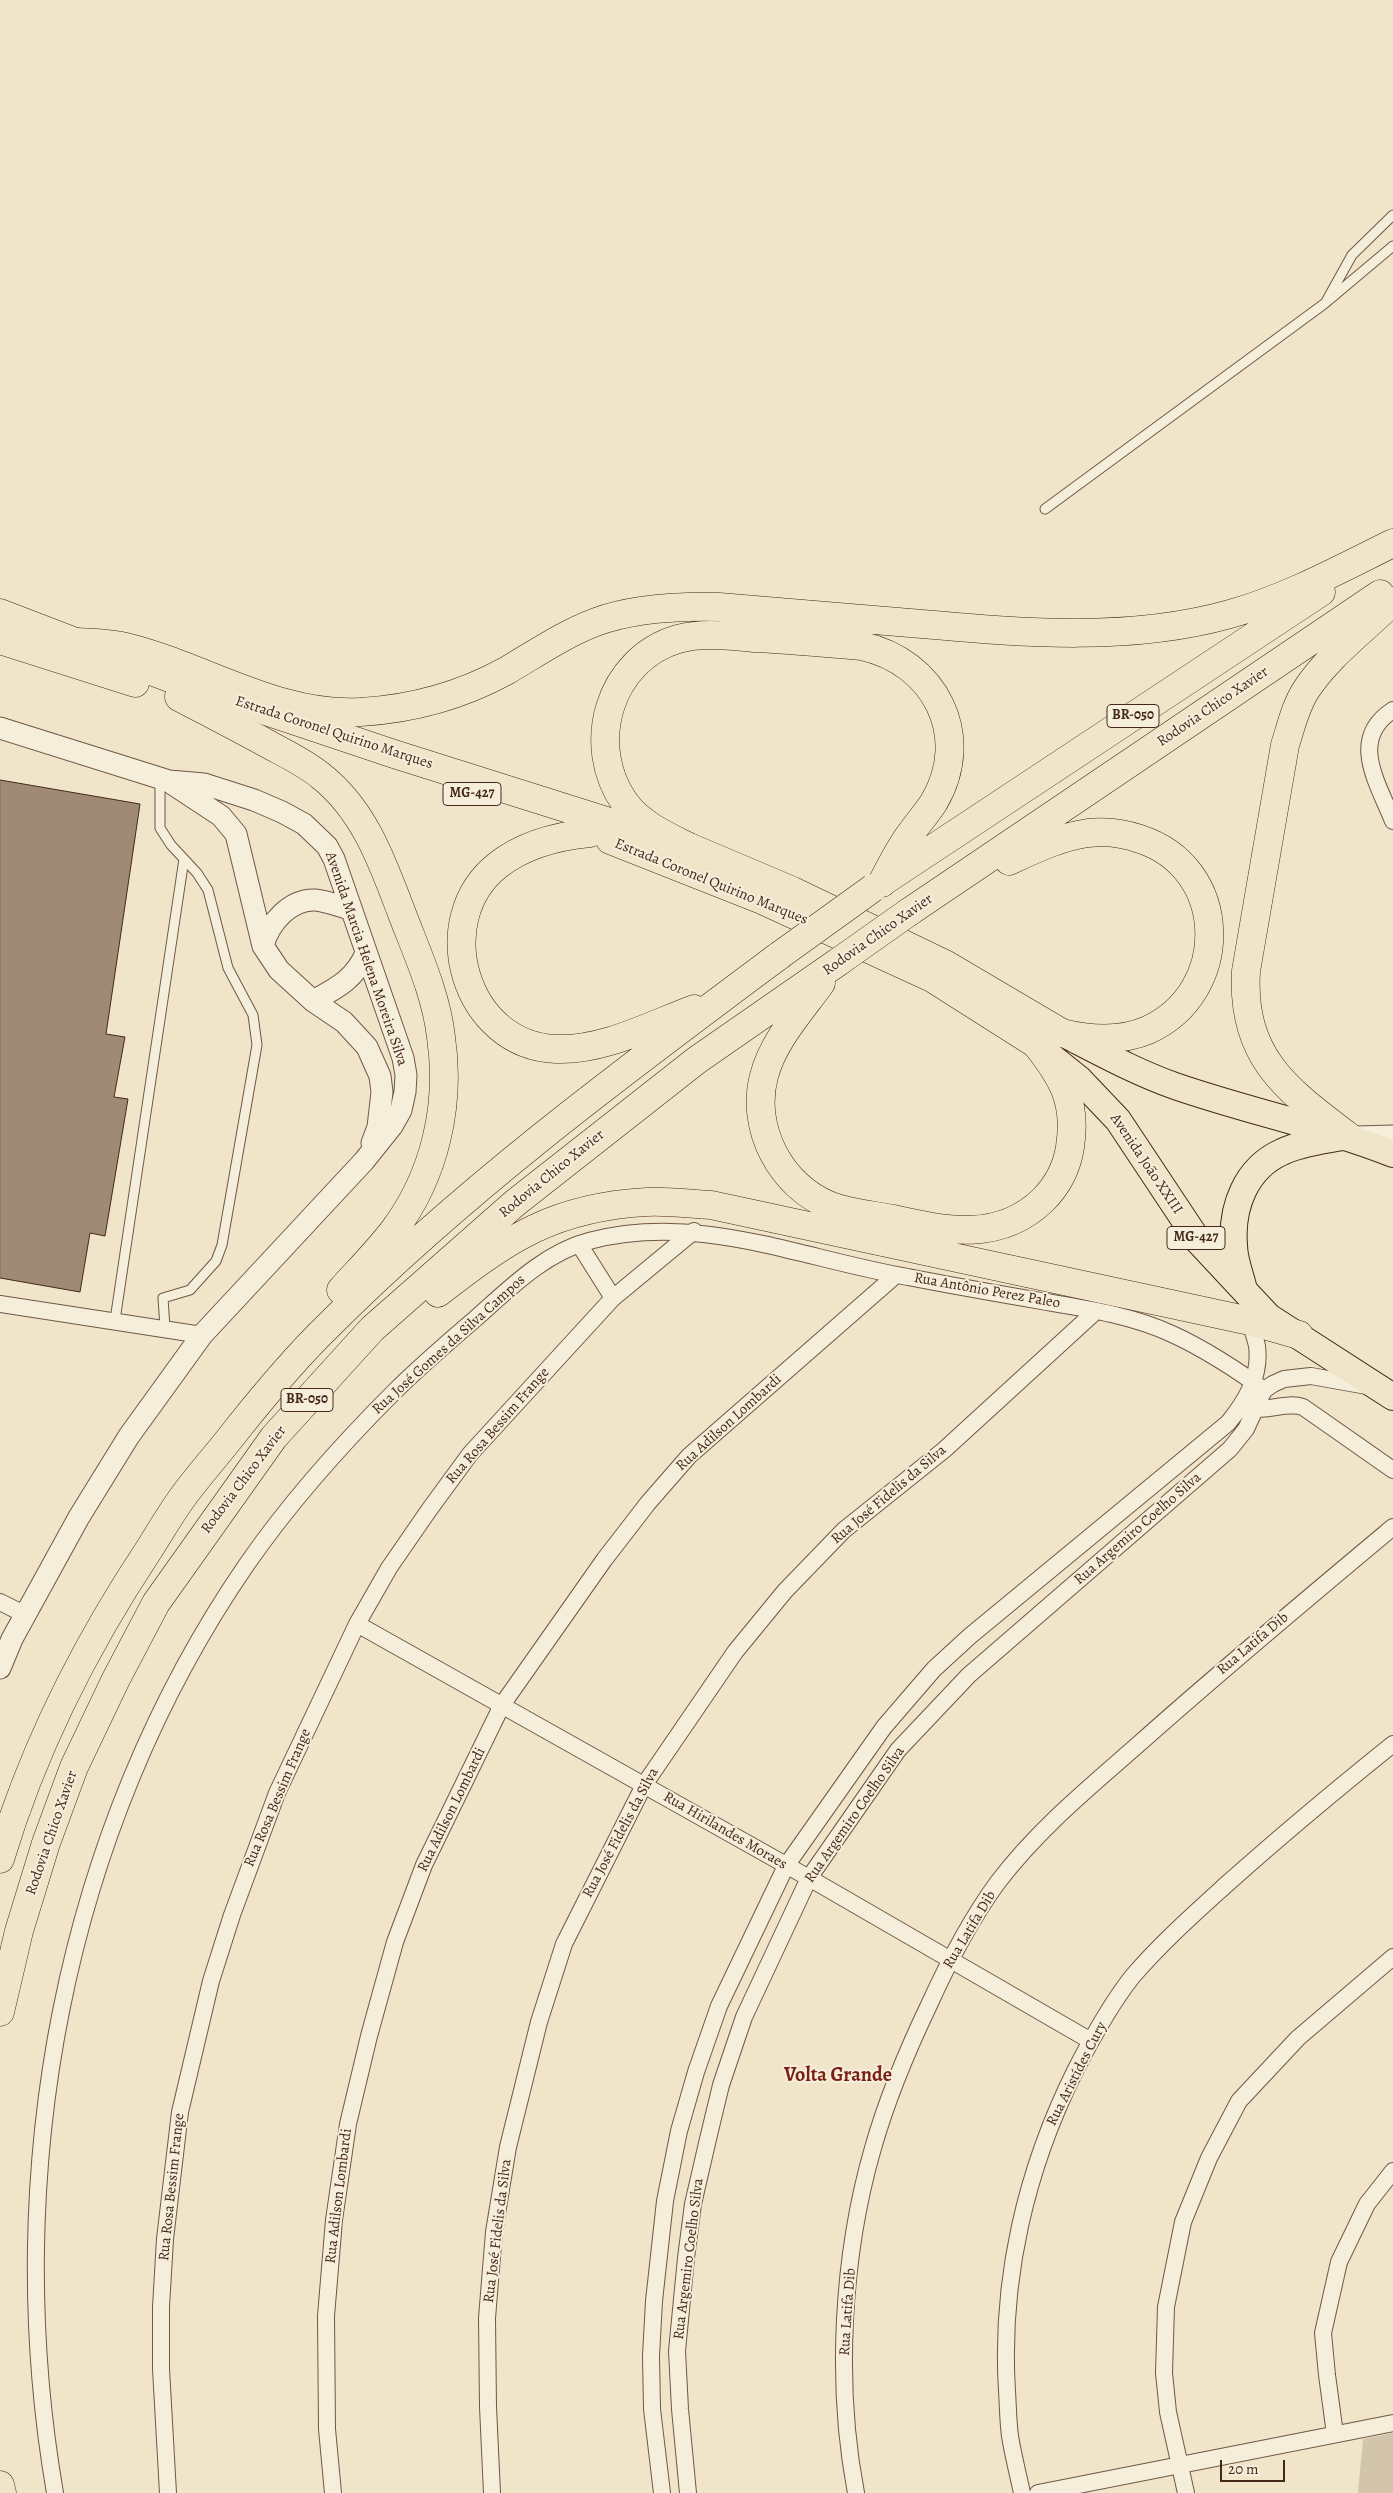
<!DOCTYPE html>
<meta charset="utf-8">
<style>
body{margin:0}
#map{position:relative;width:1393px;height:2493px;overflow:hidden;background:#f0e5c8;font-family:Alegreya,serif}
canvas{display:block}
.scale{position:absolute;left:1220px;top:2460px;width:65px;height:22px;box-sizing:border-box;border:2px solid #46281b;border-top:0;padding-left:6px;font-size:15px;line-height:18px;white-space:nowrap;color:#46281b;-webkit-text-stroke:4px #f5eedb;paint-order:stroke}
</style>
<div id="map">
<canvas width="1393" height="2493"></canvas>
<div class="scale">20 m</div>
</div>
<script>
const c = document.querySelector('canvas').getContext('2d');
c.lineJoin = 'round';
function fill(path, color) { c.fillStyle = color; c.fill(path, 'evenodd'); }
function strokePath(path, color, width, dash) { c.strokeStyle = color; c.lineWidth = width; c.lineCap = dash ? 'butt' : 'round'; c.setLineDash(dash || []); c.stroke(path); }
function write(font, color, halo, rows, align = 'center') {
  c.font = font + ' Alegreya,serif'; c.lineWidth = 4; c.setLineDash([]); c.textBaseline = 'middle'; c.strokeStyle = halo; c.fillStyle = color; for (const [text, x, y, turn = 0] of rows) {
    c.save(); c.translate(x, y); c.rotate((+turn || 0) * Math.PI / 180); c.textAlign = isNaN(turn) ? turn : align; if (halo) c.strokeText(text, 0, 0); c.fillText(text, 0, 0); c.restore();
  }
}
fill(new Path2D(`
 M 1393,2433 L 1393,2493 L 1358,2493 L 1363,2439 Z`), '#d3c5ab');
const building = new Path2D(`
 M 0,780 L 140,804 L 106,1034 L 125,1037 L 114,1097 L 128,1099 L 105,1236 L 90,1233 L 80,1292 L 0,1278 Z`);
fill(building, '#9e8a75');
strokePath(building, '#46281b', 1);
const service = new Path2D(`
 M 1327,300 L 1352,255 L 1393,215
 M 1045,509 L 1324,304 L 1393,246
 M 160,778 L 160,828 L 171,845 L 197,873 L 208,890 L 228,968 L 253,1015 L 257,1045 L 222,1245 L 216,1261 L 190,1290 L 163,1298 L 165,1328
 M 115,1320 L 184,859`);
const minor = new Path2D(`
 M 1393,710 C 1348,739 1378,783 1393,821
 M 579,1244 L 613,1298
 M 0,1304 L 202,1335
 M 1250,1406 C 1263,1414 1285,1401 1303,1407 L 1393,1470
 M 0,1602 L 26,1615
 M 357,1624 L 809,1878 L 1091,2041
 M 1335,2434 L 1327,2375 L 1323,2333 L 1339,2262 L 1367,2204 L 1393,2171
 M 55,2493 C 0,2175 63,1831 247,1564 C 290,1502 341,1445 394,1392 C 420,1366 447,1343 475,1319 C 509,1289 544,1253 589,1241 C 699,1212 802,1259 908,1277 C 954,1286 1000,1294 1047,1302 C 1089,1309 1133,1316 1172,1334 C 1201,1347 1239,1371 1264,1390
 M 168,2493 L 161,2369 L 161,2307 L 165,2239 L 180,2112 L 211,1981 L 232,1915 L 277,1793 L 357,1624 L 389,1568 L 429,1510 L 470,1454 L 613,1298 L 694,1231
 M 333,2493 L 327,2429 L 326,2316 L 334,2220 L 348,2124 L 369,2036 L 395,1942 L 424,1865 L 502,1705 L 604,1560 L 648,1503 L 689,1456 L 896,1275
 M 492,2493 L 488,2407 L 487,2318 L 494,2232 L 508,2147 L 539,2022 L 564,1944 L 644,1785 L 735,1652 L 785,1591 L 844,1530 L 944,1450 L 1096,1311
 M 662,2493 L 652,2409 L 651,2356 L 654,2301 L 665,2201 L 679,2131 L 696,2072 L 719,2006 L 786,1866 L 884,1727 L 934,1669 L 970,1636 L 1228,1423 C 1246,1401 1261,1376 1257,1346 C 1255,1336 1251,1327 1249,1316
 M 688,2493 L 680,2409 L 677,2351 L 686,2258 L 693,2204 L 708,2139 L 721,2085 L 744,2017 L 809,1878 L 898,1750 L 969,1675 L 1230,1449 L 1246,1429 L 1264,1390 L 1273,1384 L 1284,1379 L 1311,1376 L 1367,1386
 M 856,2493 C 835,2384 842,2255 873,2148 C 887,2099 907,2051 929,2005 C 948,1963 970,1920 998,1882 C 1039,1828 1091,1786 1141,1742 C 1224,1668 1308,1598 1393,1527
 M 1022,2493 C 1018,2474 1013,2455 1010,2436 C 1008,2421 1008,2406 1007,2391 C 1000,2279 1026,2169 1076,2069 C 1092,2038 1110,2005 1132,1977 C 1161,1943 1195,1913 1228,1883 C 1282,1835 1337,1789 1393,1744
 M 1038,2493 L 1393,2423
 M 1186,2493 L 1168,2412 L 1164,2373 L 1166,2307 L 1183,2222 L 1209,2158 L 1239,2101 L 1298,2038 L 1393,1957`);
const tertiary = new Path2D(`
 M 0,728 L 169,781 L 204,784 L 254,800 L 282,812 L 304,824 L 327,846 L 334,859 L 403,1058 L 406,1075 L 405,1092 L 401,1110 L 392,1126 L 364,1161 L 202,1335 L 129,1436 L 79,1517 L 12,1639 L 0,1668
 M 171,783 L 221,816 L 236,834 L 263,946 L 279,970 L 313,1001 L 344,1022 L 367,1047 L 380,1076 L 382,1092 L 378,1127 L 372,1143
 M 263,946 C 269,923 290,899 315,900 C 327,901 339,906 350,909
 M 313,1001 C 337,988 355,979 366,953
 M 1356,1137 L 1393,1136`);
const primary = new Path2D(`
 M 1068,1036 C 1103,1054 1138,1073 1175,1086 C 1247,1111 1322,1126 1393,1154
 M 1044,1051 L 1079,1079 L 1118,1120 L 1199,1242 L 1269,1317 L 1393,1397
 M 1244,1290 C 1241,1276 1234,1260 1234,1245 C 1231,1207 1246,1168 1282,1152 C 1301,1143 1322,1141 1342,1137`);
const trunk = new Path2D(`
 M 0,613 L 185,684 L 394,754 L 689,847 L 793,891 L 945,964 L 1062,1033
 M 0,640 L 135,683
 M 610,840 L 762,900 L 932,978 L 1036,1044`);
const motorway = new Path2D(`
 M 77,642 C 93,643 110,643 126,647 C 204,666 278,717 361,712 C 411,709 462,695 506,671 C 535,654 564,634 596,622 C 634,608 678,606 719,607 C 787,613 855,618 922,624 C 1025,633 1130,642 1230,614 C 1287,598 1340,569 1393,543
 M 179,697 C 208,712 237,727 266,743 C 284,753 304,762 321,776 C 364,810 382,861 401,911 C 416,951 436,993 441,1037 C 451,1105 435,1175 394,1230 C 378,1251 359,1270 341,1290
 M 590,833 C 557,836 525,844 498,865 C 428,920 465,1046 556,1049 C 603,1051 651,1025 694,1009
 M 689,847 C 667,836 640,824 625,803 C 584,745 609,659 678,639 C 704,632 730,636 757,638 C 792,640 827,643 862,646 C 935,662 973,736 934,802 C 927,813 918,823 911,833 C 899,849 891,865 882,883
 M 1009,861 C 1035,849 1060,837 1088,833 C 1106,831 1123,833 1140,839 C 1230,868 1232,992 1148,1030 C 1120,1042 1091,1040 1062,1033
 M 884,881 L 1321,592
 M 909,912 L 1380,594
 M 821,983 C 800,1012 773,1041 764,1076 C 750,1128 781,1187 831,1206 C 850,1213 873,1215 893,1219 C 946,1231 1000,1242 1043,1200 C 1057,1186 1067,1167 1070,1147 C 1077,1102 1063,1078 1036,1044
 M 1348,1136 C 1286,1089 1241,1057 1246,971 L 1285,745 C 1291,727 1295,707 1306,690 C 1328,656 1364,630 1393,601
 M 438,1293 C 509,1238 554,1207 647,1202 C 668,1201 690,1204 711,1205 L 1250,1321 L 1299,1335
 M 0,1859 C 33,1749 85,1646 148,1551 C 161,1531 173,1509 188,1490 C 204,1469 222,1449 238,1428 C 266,1393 295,1358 327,1327 C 466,1188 623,1072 780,955
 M 0,2012 L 19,1931 L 46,1843 L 74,1767 L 116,1679 L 156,1603 L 274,1437 L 372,1329 L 515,1203 L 697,1060 L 841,960
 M 0,2485 L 2,2493`);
strokePath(service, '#705746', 11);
strokePath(minor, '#705746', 18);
strokePath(tertiary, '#705746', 23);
strokePath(primary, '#46281b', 28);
strokePath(trunk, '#46281b', 29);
strokePath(motorway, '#46281b', 29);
strokePath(service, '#f5eedb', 9);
strokePath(minor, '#f5eedb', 16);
strokePath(tertiary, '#f5eedb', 21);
strokePath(primary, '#f0e5c8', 26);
strokePath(trunk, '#f0e5c8', 28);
strokePath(motorway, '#f0e5c8', 28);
const motorwayBridge = new Path2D(`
 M 780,955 L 873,888
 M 841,960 L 909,912`);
strokePath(motorwayBridge, '#46281b', 29, []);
strokePath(motorwayBridge, '#f0e5c8', 28);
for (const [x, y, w] of [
 [1133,716,52],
 [472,794,58],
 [1196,1238,58],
 [307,1400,52]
]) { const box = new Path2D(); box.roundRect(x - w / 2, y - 11.5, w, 23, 4); c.fillStyle = '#f5eedb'; c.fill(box); strokePath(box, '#46281b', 1); }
write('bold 14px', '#46281b', null, [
 ["BR-050",1133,716],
 ["MG-427",472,794],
 ["MG-427",1196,1238],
 ["BR-050",307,1400]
]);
write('15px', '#46281b', '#f5eedb', [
 ["Rodovia Chico Xavier",1213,707,-34],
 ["Estrada Coronel Quirino Marques",334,733,18],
 ["Estrada Coronel Quirino Marques",711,882,22],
 ["Rodovia Chico Xavier",878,935,-35],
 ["Avenida Marcia Helena Moreira Silva",366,959,71],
 ["Avenida João XXIII",1146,1164,56],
 ["Rodovia Chico Xavier",552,1174,-39],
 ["Rua Antônio Perez Paleo",987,1291,10],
 ["Rua José Gomes da Silva Campos",449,1345,-42],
 ["Rua Adilson Lombardi",729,1423,-42],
 ["Rua Rosa Bessim Frange",498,1426,-49],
 ["Rodovia Chico Xavier",244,1480,-53],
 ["Rua José Fidelis da Silva",889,1495,-40],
 ["Rua Argemiro Coelho Silva",1138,1529,-41],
 ["Rua Latifa Dib",1253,1644,-40],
 ["Rua Rosa Bessim Frange",278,1798,-67],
 ["Rua Adilson Lombardi",452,1810,-64],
 ["Rua Argemiro Coelho Silva",855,1815,-55],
 ["Rua Hirilandes Moraes",725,1831,30],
 ["Rodovia Chico Xavier",52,1833,-71],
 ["Rua José Fidelis da Silva",621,1833,-62],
 ["Rua Latifa Dib",970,1930,-59],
 ["Rua Aristídes Cury",1077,2074,-63],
 ["Rua Rosa Bessim Frange",172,2187,-84],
 ["Rua Adilson Lombardi",339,2196,-83],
 ["Rua José Fidelis da Silva",498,2231,-83],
 ["Rua Argemiro Coelho Silva",689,2259,-83],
 ["Rua Latifa Dib",848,2312,-86]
]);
write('bold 20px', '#7a1f14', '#f5eedb', [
 ["Volta Grande",838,2076]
]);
</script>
